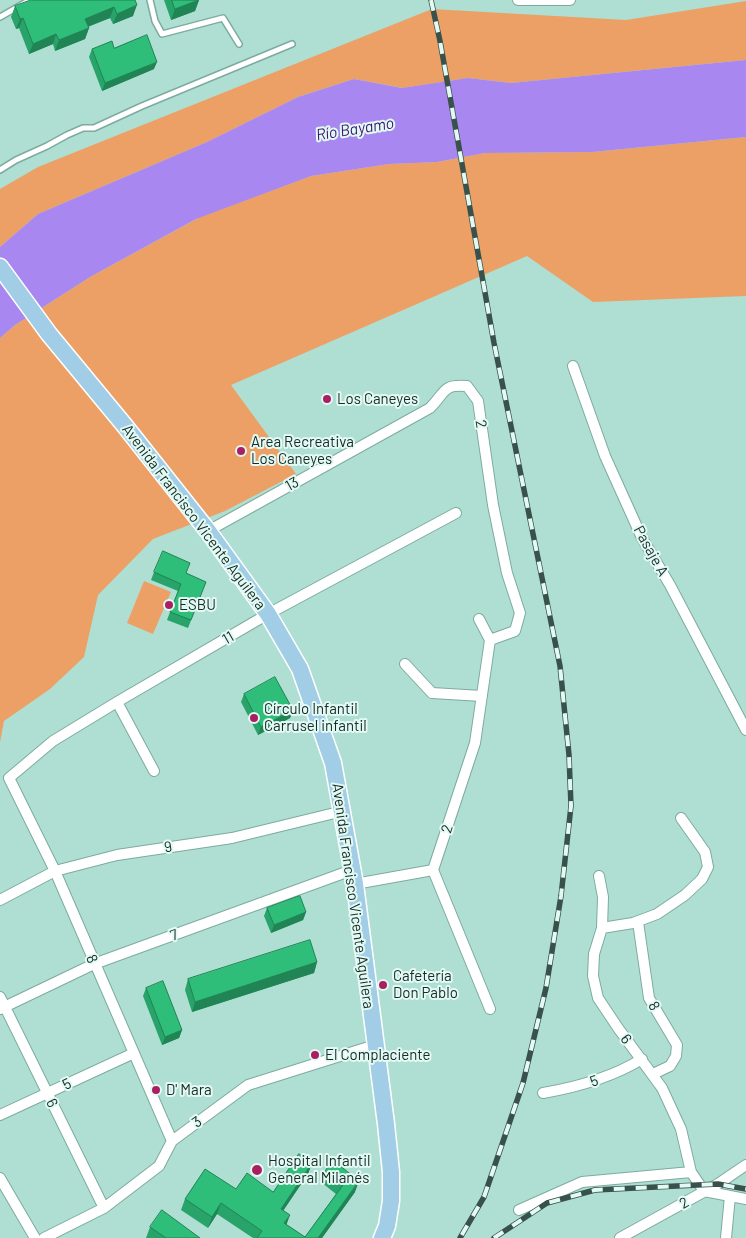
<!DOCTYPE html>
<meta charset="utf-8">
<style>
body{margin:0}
canvas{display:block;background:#afded2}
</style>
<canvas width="746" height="1238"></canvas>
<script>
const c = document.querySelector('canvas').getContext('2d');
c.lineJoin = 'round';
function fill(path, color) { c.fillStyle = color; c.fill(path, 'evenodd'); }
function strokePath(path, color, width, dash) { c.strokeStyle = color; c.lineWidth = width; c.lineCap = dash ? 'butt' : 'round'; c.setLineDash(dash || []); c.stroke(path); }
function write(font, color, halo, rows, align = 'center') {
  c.font = font + ' Barlow,sans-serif'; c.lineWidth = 4; c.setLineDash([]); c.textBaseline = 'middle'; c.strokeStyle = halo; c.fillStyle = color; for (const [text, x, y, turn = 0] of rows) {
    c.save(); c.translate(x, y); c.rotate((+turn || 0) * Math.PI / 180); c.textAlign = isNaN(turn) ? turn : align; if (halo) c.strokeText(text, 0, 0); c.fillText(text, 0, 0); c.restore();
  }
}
fill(new Path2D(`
 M 746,1 L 746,60 L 511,83 L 468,78 L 403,88 L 354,79 L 298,97 L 207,142 L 38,214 L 0,247 L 0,189 L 38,167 L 432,9 L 626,20 Z
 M 746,137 L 746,296 L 593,302 L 527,256 L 231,385 L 296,474 L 225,511 L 153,539 L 98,595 L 84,657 L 50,689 L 4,721 L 0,742 L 0,338 L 15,325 L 90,277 L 200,217 L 311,176 L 389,164 L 437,162 L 485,153 L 592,152 Z
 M 144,581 L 171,592 L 153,634 L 127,623 Z`), '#eca066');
fill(new Path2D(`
 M 746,60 L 746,137 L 592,152 L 485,153 L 437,162 L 389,164 L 311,176 L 196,219 L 90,277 L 15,325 L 0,338 L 0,247 L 38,214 L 207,142 L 298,97 L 354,79 L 402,88 L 468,78 L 511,83 Z`), '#a987f0');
const lane = new Path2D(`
 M 150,0 L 155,21 L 162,34 L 223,18 L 239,44
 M 0,17 L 30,0
 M 0,170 L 16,160 L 47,146 L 67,135 L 83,128 L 94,128 L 142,106 L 292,44`);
const street = new Path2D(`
 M 518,0 L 570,0
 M 573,366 L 605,456 L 642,538 L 670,585 L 746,730
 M 208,531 L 430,408 C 446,392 442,384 467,386 L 478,401 L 493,505 L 507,573 L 520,613 L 515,631 L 490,640
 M 479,619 L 490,640 L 475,743 L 433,870 L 490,1009
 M 405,664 L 432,693 L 482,696
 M 117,702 L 154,771
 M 599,876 L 603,897 L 602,928 L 594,954 L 593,976 L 598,998 L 618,1028 L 662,1088 L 681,1129 L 691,1172 L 704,1191 L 730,1196 L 726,1238
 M 355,884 L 433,870
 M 0,900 L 55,871 L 117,855 L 232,838 L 343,811
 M 638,922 L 649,998 L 677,1045 L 676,1056 L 670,1066 L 653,1074
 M 602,928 L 633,923 L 657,914 L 685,895 L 702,879 L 708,867 L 705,852 L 681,818
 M 0,997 L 104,1208
 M 0,1009 L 94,964 L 352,870
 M 543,1093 C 578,1087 611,1078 642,1059
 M 0,1115 L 134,1053
 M 172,1141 L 55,871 L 9,778 L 53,741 L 117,702 L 268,614 L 456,513
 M 0,1178 L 35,1238
 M 730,1196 L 746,1199
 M 519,1210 L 582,1182 L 691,1172
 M 44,1238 L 104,1208 L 159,1166 L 172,1141 L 248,1085 L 375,1045
 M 620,1238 L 718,1184 L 746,1165`);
const primary = new Path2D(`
 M 0,267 L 49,334 L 125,426 L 208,531 L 268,614 L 300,669 L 333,763 L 355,884 L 386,1124 L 391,1172 L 391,1201 L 387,1226 L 382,1238`);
strokePath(lane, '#7dab9f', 8);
strokePath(street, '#7dab9f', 12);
strokePath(primary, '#fff', 19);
strokePath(lane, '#fff', 5);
strokePath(street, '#fff', 10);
strokePath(primary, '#a2cde6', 16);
const rail = new Path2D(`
 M 431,0 L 440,41 L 494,343 L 560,666 L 569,755 L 571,806 L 561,896 L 546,988 L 523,1083 L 484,1197 L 460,1238
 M 494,1238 L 547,1203 L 595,1190 L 718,1184 L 746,1189`);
strokePath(rail, '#38514a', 5.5);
strokePath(rail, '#e2faf3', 4, [11]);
fill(new Path2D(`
 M 135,0 L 133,16 L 113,24 L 110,18 L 88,27 L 89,28 L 85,39 L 55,51 L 53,44 L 29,54 L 19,28 L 16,29 L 11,17 L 15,6 Z
 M 164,0 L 199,0 L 195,11 L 171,20 Z
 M 114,48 L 154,69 L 102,91 L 89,57 L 92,49 Z
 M 154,572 L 186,573 L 206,582 L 188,628 L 167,620 L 178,591 L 151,580 Z
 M 244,694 L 293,710 L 290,718 L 258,735 L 241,702 Z
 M 267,908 L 306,912 L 303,920 L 271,933 L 264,916 Z
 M 317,962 L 314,973 L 192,1012 L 185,990 L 188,979 Z
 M 146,988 L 182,1030 L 179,1038 L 162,1045 L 143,996 Z
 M 312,1163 L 308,1174 L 283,1210 L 286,1224 L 305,1237 L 336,1194 L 321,1182 L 325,1171 L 355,1192 L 322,1238 L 253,1238 L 217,1214 L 208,1228 L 181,1210 L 185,1199 L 236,1189 L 273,1192 Z
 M 150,1227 L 200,1238 L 146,1238 Z`), '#28a369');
fill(new Path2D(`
 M 199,0 L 195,11 L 171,20 L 175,9 Z
 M 137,5 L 133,16 L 113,24 L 117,14 Z
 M 114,7 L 110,18 L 81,29 L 85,19 Z
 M 23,18 L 19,28 L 16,29 L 20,19 Z
 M 89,28 L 85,39 L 55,51 L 59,40 Z
 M 56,34 L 53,44 L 29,54 L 33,44 Z
 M 157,62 L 154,69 L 102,91 L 105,83 Z
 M 293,710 L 290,718 L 258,735 L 261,727 Z
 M 306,912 L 303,920 L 271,933 L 274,925 Z
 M 317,962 L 314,973 L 192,1012 L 195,1002 Z
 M 182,1030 L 179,1038 L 162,1045 L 165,1037 Z
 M 312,1163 L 308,1174 L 277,1220 L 281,1209 Z
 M 359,1181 L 355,1192 L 322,1238 L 318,1238 Z
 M 221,1203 L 217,1214 L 208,1228 L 212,1217 Z
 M 290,1215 L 286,1226 L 284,1223 Z`), '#218455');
const building = new Path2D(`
 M 31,0 L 135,0 L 137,5 L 117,14 L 114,7 L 85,19 L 89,28 L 59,40 L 56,34 L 33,44 L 23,18 L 20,19 L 15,6 Z
 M 172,0 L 199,0 L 175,9 Z
 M 147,35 L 157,62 L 105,83 L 92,49 L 112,41 L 114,48 Z
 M 163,551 L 190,563 L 186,573 L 206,582 L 191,620 L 170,612 L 181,584 L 154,572 Z
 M 275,677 L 293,710 L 261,727 L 244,694 Z
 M 300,896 L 306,912 L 274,925 L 267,908 Z
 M 310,940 L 317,962 L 195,1002 L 188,979 Z
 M 163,981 L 182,1030 L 165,1037 L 146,988 Z
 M 299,1154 L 312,1163 L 281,1209 L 290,1215 L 284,1223 L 305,1237 L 343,1185 L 325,1171 L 333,1160 L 359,1181 L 318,1238 L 257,1238 L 262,1231 L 221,1203 L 212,1217 L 185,1199 L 205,1169 L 236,1189 L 247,1173 L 273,1192 Z
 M 162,1210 L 200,1238 L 166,1238 L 150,1227 Z`);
fill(building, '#2fbd7a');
strokePath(building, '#218455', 1);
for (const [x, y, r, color] of [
 [327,399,5,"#aa1f62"],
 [241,451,5,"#aa1f62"],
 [169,605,5,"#aa1f62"],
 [254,718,5,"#aa1f62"],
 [383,985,5,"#aa1f62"],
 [315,1055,5,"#aa1f62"],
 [156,1090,5,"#aa1f62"],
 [257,1170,6,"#aa1f62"]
]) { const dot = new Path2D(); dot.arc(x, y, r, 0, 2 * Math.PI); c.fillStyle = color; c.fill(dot); strokePath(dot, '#e2faf3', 2); }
write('15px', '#172a25', '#e2faf3', [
 ["Los Caneyes",337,399],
 ["Area Recreativa",251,442],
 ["Los Caneyes",251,459],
 ["ESBU",179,605],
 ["Círculo Infantil",264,709],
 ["Carrusel infantil",264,726],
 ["Cafetería",393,976],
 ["Don Pablo",393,993],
 ["El Complaciente",325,1055],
 ["D' Mara",166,1090],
 ["Hospital Infantil",268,1161],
 ["General Milanés",268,1178]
], 'left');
write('15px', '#172a25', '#e2faf3', [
 ["2",481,424,81],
 ["13",292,484,-29],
 ["Avenida Francisco Vicente Aguilera",194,517,53],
 ["Pasaje A",651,551,61],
 ["11",228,638,-30],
 ["2",447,829,-72],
 ["9",168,847,-9],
 ["Avenida Francisco Vicente Aguilera",353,896,82],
 ["7",174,935,-20],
 ["8",92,959,67],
 ["8",654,1006,61],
 ["6",626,1039,53],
 ["5",594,1081,-18],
 ["5",67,1084,-25],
 ["6",52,1103,64],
 ["3",197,1122,-36],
 ["2",684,1203,-29]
]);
write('italic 16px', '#3e1472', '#e2faf3', [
 ["Río Bayamo",355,129,-9]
]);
</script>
